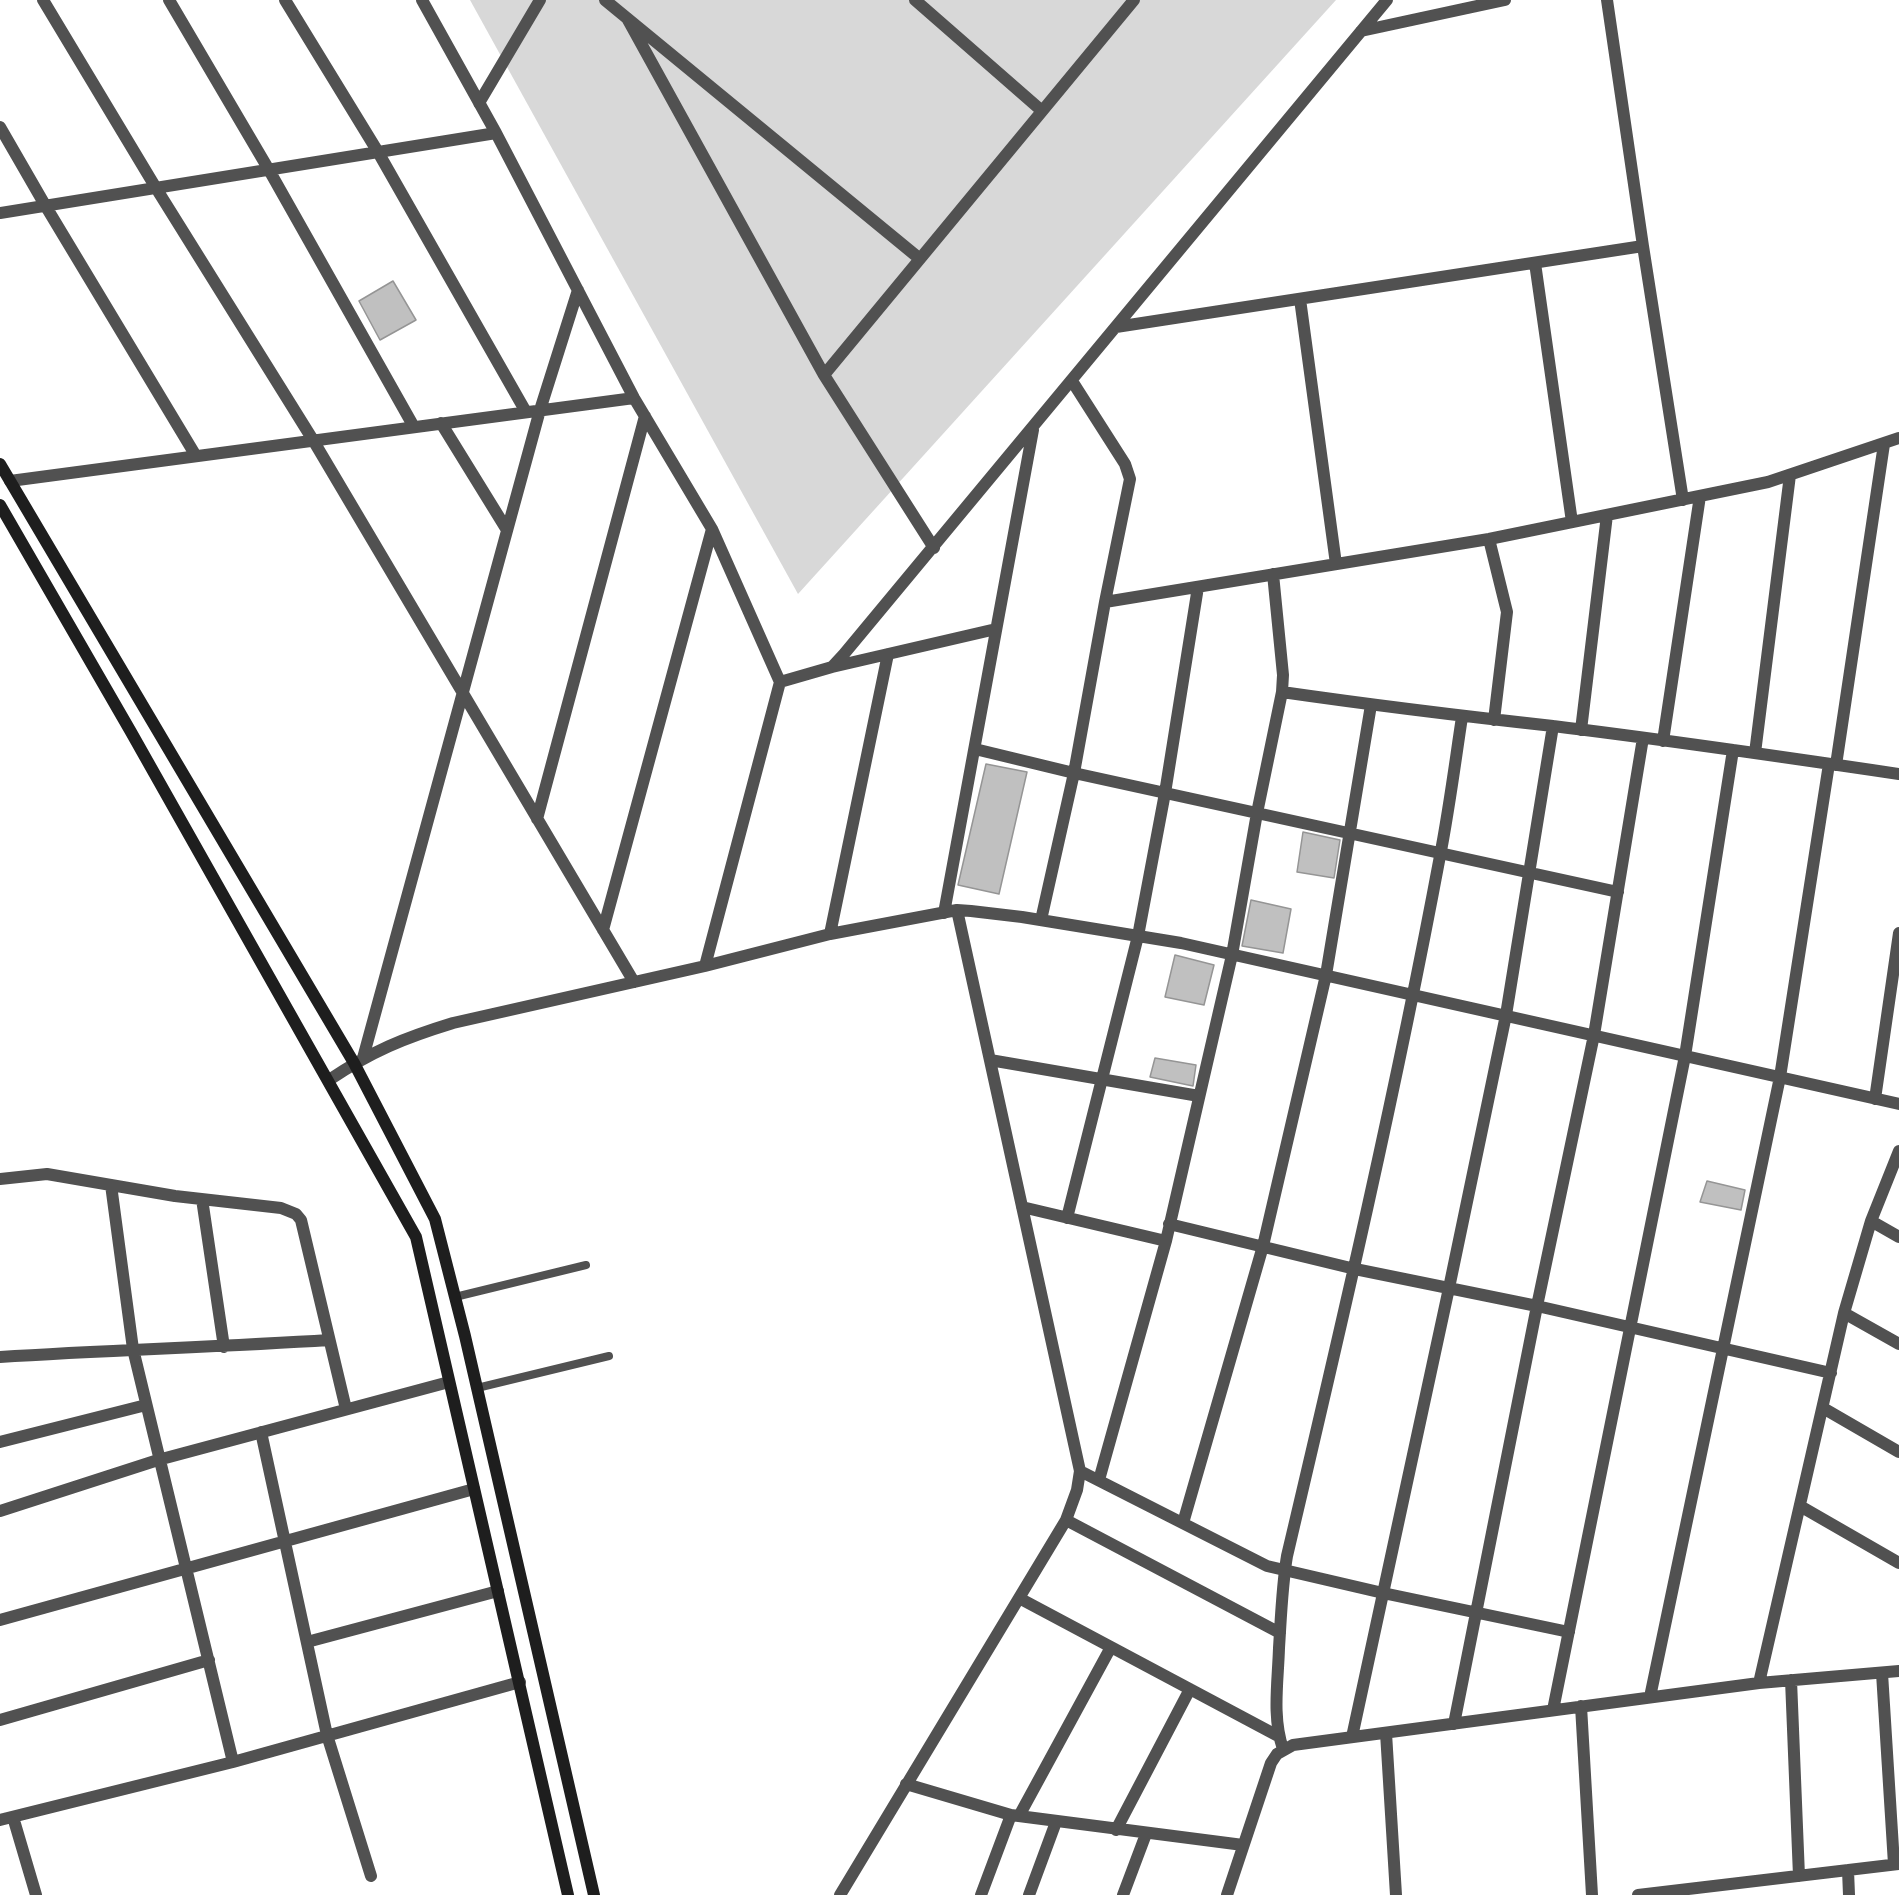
<!DOCTYPE html>
<style>
body{margin:0}
canvas{display:block;background:#fff}
</style>
<canvas width="1899" height="1895"></canvas>
<script>
const c = document.querySelector('canvas').getContext('2d');
c.lineJoin = 'round';
function fill(path, color) { c.fillStyle = color; c.fill(path, 'evenodd'); }
function strokePath(path, color, width, dash) { c.strokeStyle = color; c.lineWidth = width; c.lineCap = dash ? 'butt' : 'round'; c.setLineDash(dash || []); c.stroke(path); }
fill(new Path2D(`
 M 470,0 L 1336,0 L 798,594 Z`), '#d8d8d8');
const building = new Path2D(`
 M 393,281 L 416,320 L 380,340 L 359,301 Z
 M 986,764 L 1027,772 L 999,894 L 958,885 Z
 M 1303,832 L 1340,840 L 1334,878 L 1297,872 Z
 M 1251,900 L 1291,909 L 1283,953 L 1242,946 Z
 M 1175,955 L 1214,965 L 1204,1005 L 1165,997 Z
 M 1155,1058 L 1196,1065 L 1193,1086 L 1150,1077 Z
 M 1707,1181 L 1745,1190 L 1741,1210 L 1700,1202 Z`);
fill(building, '#c0c0c0');
strokePath(building, '#959595', 1.5);
strokePath(new Path2D(`
 M 455,1297 L 586,1265
 M 477,1388 L 609,1356`), '#515151', 8);
strokePath(new Path2D(`
 M 43,0 L 156,188 L 313,440 L 634,982
 M 169,0 L 269,170 L 414,427
 M 285,0 L 378,152 L 526,412
 M 422,0 L 496,133 L 634,398 L 712,529 L 780,682 L 832,667 L 844,654 L 1387,0
 M 605,0 L 920,259
 M 915,0 L 1042,111
 M 1607,0 L 1643,246 L 1683,500
 M 627,18 L 824,375 L 934,548
 M 1361,31 L 1505,0
 M 479,103 L 540,0
 M 0,127 L 45,205 L 196,456
 M 0,213 L 496,133
 M 1535,263 L 1572,522
 M 1300,299 L 1336,564
 M 1116,327 L 1643,246
 M 824,375 L 1134,0
 M 441,423 L 507,530
 M 10,481 L 634,398
 M 1489,539 L 1507,612 L 1494,720
 M 1105,602 L 1489,539 L 1768,482 L 1899,438
 M 832,667 L 996,629
 M 1282,692 C 1372,705 1462,716 1553,726 C 1668,740 1784,757 1899,774
 M 1581,730 L 1607,515
 M 1663,741 L 1700,496
 M 975,749 L 1074,773 L 1618,892
 M 1755,753 L 1790,475
 M 1836,765 L 1884,444
 M 537,819 L 645,416
 M 944,913 L 1033,430
 M 1041,920 L 1074,773 L 1105,602 L 1130,479 L 1125,464 L 1072,381
 M 603,930 L 712,529
 M 830,934 L 888,654
 M 705,966 L 780,682
 M 363,1058 L 540,410 L 578,290
 M 990,1060 L 1199,1096
 M 329,1080 C 372,1051 404,1038 453,1023 L 705,966 L 830,934 L 957,910 L 971,911 L 1022,917 L 1181,943 L 1899,1104
 M 1875,1099 L 1899,933
 M 0,1179 L 47,1174 L 175,1196 L 281,1208 L 296,1214 L 301,1220 L 346,1409
 M 111,1185 L 133,1349 L 233,1762
 M 202,1199 L 224,1347
 M 1022,1207 L 1166,1241
 M 1067,1218 L 1138,936 L 1165,793 L 1198,587
 M 1871,1221 L 1899,1237
 M 1169,1224 L 1355,1269 L 1537,1306 L 1831,1373
 M 1844,1313 L 1899,1344
 M 0,1357 C 110,1350 219,1347 329,1340
 M 1823,1408 L 1899,1452
 M 261,1432 L 327,1735 L 371,1876
 M 0,1442 L 146,1405
 M 1080,1471 L 1267,1566 L 1383,1593 L 1569,1632
 M 1099,1480 L 1166,1241 L 1232,955 L 1257,813 L 1282,692 L 1283,675 L 1273,574
 M 1800,1506 L 1899,1563
 M 0,1511 L 158,1460 L 449,1382
 M 1066,1520 L 1280,1633
 M 1183,1523 L 1263,1246 L 1326,975 L 1371,705
 M 1019,1598 L 1278,1736
 M 0,1620 L 474,1489
 M 307,1642 L 498,1591
 M 1882,1673 L 1894,1864
 M 1791,1680 L 1799,1876
 M 1759,1683 L 1844,1313 L 1871,1221 L 1899,1151
 M 1650,1697 L 1780,1077 L 1829,764
 M 1581,1706 L 1592,1895
 M 1553,1710 L 1685,1056 L 1733,750
 M 0,1720 L 209,1660
 M 1454,1724 L 1537,1306 L 1594,1035 L 1643,738
 M 1386,1733 L 1396,1895
 M 1352,1737 L 1449,1288 L 1506,1015 L 1553,726
 M 1283,1749 C 1272,1717 1278,1682 1279,1648 C 1281,1617 1282,1586 1287,1556 C 1342,1323 1396,1091 1440,856 C 1449,810 1455,763 1462,717
 M 906,1784 L 1011,1815 L 1243,1845
 M 1019,1816 L 1111,1647
 M 13,1817 L 36,1895
 M 0,1820 L 233,1762 L 520,1682
 M 1116,1830 L 1190,1689
 M 1848,1870 L 1849,1895
 M 840,1895 L 1066,1520 L 1077,1490 L 1080,1471 L 957,910
 M 981,1895 L 1011,1815
 M 1029,1895 L 1056,1822
 M 1123,1895 L 1146,1834
 M 1227,1895 L 1271,1763 L 1277,1754 L 1293,1745 L 1759,1683 L 1899,1671
 M 1638,1895 L 1899,1864`), '#515151', 12);
strokePath(new Path2D(`
 M 0,464 L 354,1063 L 435,1219 L 465,1336 L 594,1895
 M 0,505 L 131,732 L 416,1237 L 568,1895`), '#1e1e1e', 12);
</script>
